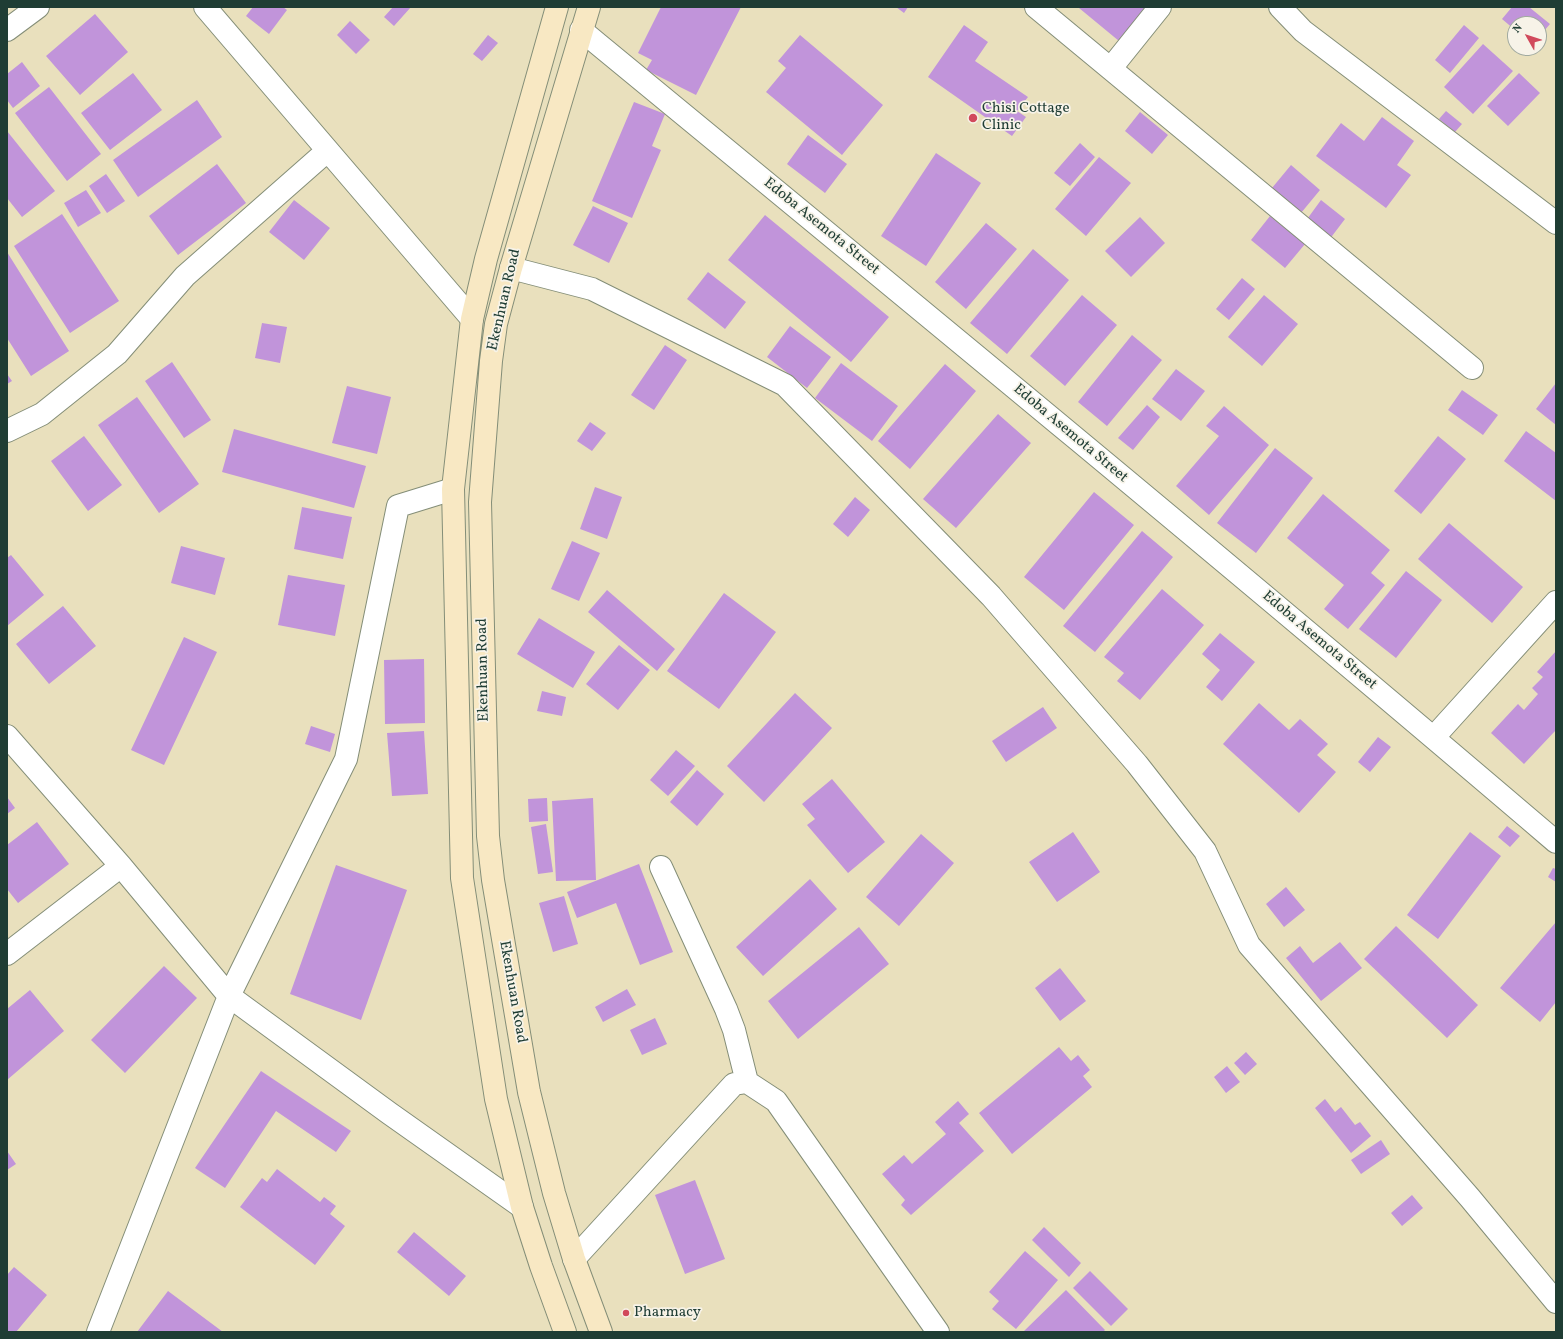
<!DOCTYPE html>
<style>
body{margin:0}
#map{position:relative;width:1563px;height:1339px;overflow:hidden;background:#e9e0bd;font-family:Vollkorn,serif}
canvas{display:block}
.frame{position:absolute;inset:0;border:8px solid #1f3d34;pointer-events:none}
.north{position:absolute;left:1507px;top:16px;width:40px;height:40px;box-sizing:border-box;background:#f7f3e8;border:1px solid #a1aaa0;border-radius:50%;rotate:309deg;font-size:11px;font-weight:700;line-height:16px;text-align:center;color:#1f3d34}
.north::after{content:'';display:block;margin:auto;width:14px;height:18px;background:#d1495b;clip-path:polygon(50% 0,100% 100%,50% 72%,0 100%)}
</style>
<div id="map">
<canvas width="1563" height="1339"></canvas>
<div class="frame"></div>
<div class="north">N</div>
</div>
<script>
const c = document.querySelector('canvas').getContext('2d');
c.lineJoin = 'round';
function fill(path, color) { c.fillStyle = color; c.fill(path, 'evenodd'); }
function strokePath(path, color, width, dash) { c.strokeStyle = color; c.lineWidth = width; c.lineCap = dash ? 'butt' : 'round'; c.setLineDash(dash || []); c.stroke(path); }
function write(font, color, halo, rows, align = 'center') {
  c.font = font + ' Vollkorn,serif'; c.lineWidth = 3.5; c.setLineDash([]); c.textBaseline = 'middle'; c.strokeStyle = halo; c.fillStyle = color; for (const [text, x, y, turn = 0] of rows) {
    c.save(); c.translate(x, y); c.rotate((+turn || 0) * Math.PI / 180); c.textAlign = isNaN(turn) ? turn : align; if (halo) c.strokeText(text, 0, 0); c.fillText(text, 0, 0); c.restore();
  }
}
fill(new Path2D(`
 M 253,7 L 283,7 L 287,10 L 269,34 L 246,16 Z
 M 393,7 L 411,7 L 394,26 L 384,17 Z
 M 661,7 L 741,7 L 696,95 L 646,70 L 652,60 L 638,53 Z
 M 896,7 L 908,7 L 904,13 Z
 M 1080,7 L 1147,7 L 1119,41 L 1079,8 Z
 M 1512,7 L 1529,7 L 1550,24 L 1539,37 L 1539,24 L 1515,24 L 1515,30 L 1502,19 Z
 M 95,14 L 128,52 L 80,95 L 46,56 Z
 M 350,21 L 370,40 L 356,54 L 337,35 Z
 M 964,25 L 988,42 L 975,61 L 1028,97 L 1017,111 L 1026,117 L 1012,136 L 928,77 Z
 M 1464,25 L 1479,38 L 1450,73 L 1435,60 Z
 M 488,35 L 498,43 L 482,61 L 473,54 Z
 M 800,35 L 883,105 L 842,155 L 766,92 L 786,68 L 778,61 Z
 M 1483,44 L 1513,71 L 1473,114 L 1444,87 Z
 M 22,62 L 40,86 L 13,108 L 7,100 L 7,74 Z
 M 133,73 L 162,110 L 110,150 L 81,113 Z
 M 1519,73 L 1540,93 L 1508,126 L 1487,106 Z
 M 49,87 L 101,154 L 67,181 L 15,113 Z
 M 197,100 L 222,137 L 138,197 L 113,160 Z
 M 634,102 L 665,114 L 652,146 L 661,150 L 632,218 L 592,201 Z
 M 1446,111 L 1462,124 L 1455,132 L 1439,119 Z
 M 1140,112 L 1168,135 L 1152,154 L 1125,131 Z
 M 1382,117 L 1414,141 L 1397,165 L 1411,175 L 1386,208 L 1316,156 L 1341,123 L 1364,141 Z
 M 7,131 L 55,191 L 22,217 L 7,198 Z
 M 808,135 L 847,164 L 825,193 L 787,164 Z
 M 1080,143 L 1095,157 L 1070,186 L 1054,173 Z
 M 936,153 L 981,183 L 926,266 L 881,236 Z
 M 1099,157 L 1131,183 L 1086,236 L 1055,209 Z
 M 217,164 L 246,203 L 178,255 L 149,216 Z
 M 1291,165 L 1320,190 L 1301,213 L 1272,188 Z
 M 106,174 L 125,201 L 107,213 L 89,186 Z
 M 86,190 L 101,213 L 78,227 L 64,203 Z
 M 294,200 L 330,228 L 304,260 L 269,232 Z
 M 1321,200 L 1345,219 L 1329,240 L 1305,222 Z
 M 593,206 L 628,223 L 609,263 L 573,245 Z
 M 62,214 L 119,301 L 70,333 L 14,246 Z
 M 765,215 L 889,317 L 851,362 L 728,260 Z
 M 1270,216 L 1305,244 L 1285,268 L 1251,240 Z
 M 1140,217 L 1165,243 L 1131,277 L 1105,251 Z
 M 986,223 L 1017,249 L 966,309 L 935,282 Z
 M 1033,249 L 1069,280 L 1007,354 L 970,323 Z
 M 7,252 L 69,351 L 31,376 L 7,338 Z
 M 708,272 L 746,302 L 725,329 L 687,299 Z
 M 1242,278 L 1255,289 L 1229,320 L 1216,309 Z
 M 1082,295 L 1117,325 L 1065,386 L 1030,356 Z
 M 1264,295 L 1298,324 L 1262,366 L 1228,337 Z
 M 262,323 L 287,327 L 280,363 L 255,358 Z
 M 790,326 L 831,357 L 807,388 L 767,357 Z
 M 1132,335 L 1162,360 L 1107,426 L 1078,402 Z
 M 665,345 L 687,360 L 654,410 L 631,395 Z
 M 172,362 L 211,420 L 184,438 L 145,381 Z
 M 841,363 L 898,406 L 872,441 L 815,398 Z
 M 945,364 L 976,391 L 910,469 L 878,441 Z
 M 1176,369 L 1205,391 L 1181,421 L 1152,399 Z
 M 7,374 L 12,381 L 7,384 Z
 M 1556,383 L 1556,425 L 1536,409 Z
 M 347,386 L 391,397 L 377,454 L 332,443 Z
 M 1462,390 L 1498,415 L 1483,435 L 1448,410 Z
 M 137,397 L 199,484 L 159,513 L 98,425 Z
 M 1147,405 L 1160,417 L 1133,450 L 1118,438 Z
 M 1224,406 L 1269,445 L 1209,515 L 1176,486 L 1219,436 L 1206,426 Z
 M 998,414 L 1031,443 L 956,528 L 923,499 Z
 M 590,422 L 606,433 L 592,451 L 577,441 Z
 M 234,429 L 366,466 L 354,508 L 222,472 Z
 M 1526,431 L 1556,453 L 1556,501 L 1504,461 Z
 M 84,436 L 122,485 L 88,511 L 51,461 Z
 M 1438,436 L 1466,459 L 1421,514 L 1394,491 Z
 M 1275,448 L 1313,478 L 1256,553 L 1217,523 Z
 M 595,487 L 622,497 L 607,539 L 580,529 Z
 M 1094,492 L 1134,525 L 1064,610 L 1024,577 Z
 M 1323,494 L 1390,550 L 1371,573 L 1385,585 L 1348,629 L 1324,609 L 1344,585 L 1287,538 Z
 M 855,497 L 870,510 L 848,537 L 833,524 Z
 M 302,507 L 352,517 L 343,559 L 294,549 Z
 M 1449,523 L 1523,587 L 1492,623 L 1418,559 Z
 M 1142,531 L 1173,557 L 1095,652 L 1063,626 Z
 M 572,541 L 600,553 L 579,601 L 551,589 Z
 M 181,546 L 225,558 L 215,595 L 171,583 Z
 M 11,555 L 44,595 L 7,626 L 7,558 Z
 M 1406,571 L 1442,600 L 1396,658 L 1359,629 Z
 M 288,575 L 345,585 L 335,636 L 278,625 Z
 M 1162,589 L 1204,625 L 1140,700 L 1117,681 L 1124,673 L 1104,657 Z
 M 607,590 L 675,649 L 657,671 L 588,612 Z
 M 724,593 L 776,632 L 719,709 L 667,671 Z
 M 63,606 L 96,646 L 49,684 L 16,644 Z
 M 539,618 L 595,652 L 573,688 L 517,654 Z
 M 1220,633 L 1255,662 L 1222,701 L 1206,687 L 1220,670 L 1202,654 Z
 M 184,637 L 217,652 L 164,765 L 131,750 Z
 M 619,645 L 650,670 L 618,710 L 586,684 Z
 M 1556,651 L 1556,730 L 1524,764 L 1491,733 L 1518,704 L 1524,710 L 1538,694 L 1532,688 L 1543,677 L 1537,672 Z
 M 424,659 L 425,723 L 385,724 L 384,660 Z
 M 542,691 L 566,697 L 562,716 L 537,711 Z
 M 795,693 L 832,728 L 764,802 L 727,766 Z
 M 1259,703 L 1289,730 L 1300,719 L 1328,744 L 1317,755 L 1336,772 L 1299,813 L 1223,744 Z
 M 1043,707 L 1057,728 L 1006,762 L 992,741 Z
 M 311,726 L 335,734 L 330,752 L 305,744 Z
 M 424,731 L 428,794 L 392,796 L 387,733 Z
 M 1378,737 L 1391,747 L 1370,772 L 1358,762 Z
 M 676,750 L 695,766 L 668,796 L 650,780 Z
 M 697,770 L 724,794 L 697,826 L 670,802 Z
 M 832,779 L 885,842 L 848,873 L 807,825 L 815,819 L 802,804 Z
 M 7,797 L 15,808 L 7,814 Z
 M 547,798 L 548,821 L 529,822 L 528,799 Z
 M 593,798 L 596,880 L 556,881 L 552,801 Z
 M 37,822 L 69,864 L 18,903 L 7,889 L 7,845 Z
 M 546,824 L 553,872 L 538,874 L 531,827 Z
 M 1507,826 L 1520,836 L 1510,847 L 1498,837 Z
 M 1073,832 L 1100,872 L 1057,902 L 1029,862 Z
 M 1470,832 L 1501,856 L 1438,939 L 1407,915 Z
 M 921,834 L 954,863 L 899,926 L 866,897 Z
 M 639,864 L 673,952 L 640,965 L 616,903 L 577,918 L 567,892 Z
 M 336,865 L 407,890 L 361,1020 L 290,994 Z
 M 1553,868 L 1556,869 L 1556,882 L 1548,877 Z
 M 810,879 L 837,909 L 763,976 L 736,947 Z
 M 1286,887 L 1305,910 L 1284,927 L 1266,904 Z
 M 564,896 L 578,944 L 553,952 L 539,903 Z
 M 1556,922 L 1556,1002 L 1540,1022 L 1500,988 Z
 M 1396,926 L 1478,1005 L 1447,1038 L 1364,959 Z
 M 859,927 L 889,964 L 798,1039 L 768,1001 Z
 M 1340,942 L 1362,968 L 1321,1001 L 1286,958 L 1300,946 L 1313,963 Z
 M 164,966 L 197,998 L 125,1073 L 91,1040 Z
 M 1060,968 L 1086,1001 L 1060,1021 L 1035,988 Z
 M 627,989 L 636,1005 L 603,1022 L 595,1007 Z
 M 30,990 L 64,1031 L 7,1080 L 7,1009 Z
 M 655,1018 L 667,1044 L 642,1055 L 630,1030 Z
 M 1059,1047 L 1071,1061 L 1078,1055 L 1090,1070 L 1083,1076 L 1092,1087 L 1012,1154 L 979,1113 Z
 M 1246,1052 L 1257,1064 L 1245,1075 L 1234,1063 Z
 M 1227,1066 L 1240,1082 L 1226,1093 L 1214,1077 Z
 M 261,1071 L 351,1131 L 336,1152 L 276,1111 L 225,1188 L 195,1168 Z
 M 1325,1099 L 1335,1112 L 1341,1107 L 1355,1125 L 1360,1122 L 1371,1136 L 1351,1153 L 1315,1108 Z
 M 958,1101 L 969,1114 L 959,1123 L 984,1151 L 911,1215 L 901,1205 L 905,1200 L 882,1174 L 904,1155 L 912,1164 L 946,1134 L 935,1122 Z
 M 1381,1140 L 1390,1154 L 1361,1174 L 1351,1160 Z
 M 7,1151 L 16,1164 L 7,1170 Z
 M 277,1169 L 320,1202 L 324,1197 L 336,1206 L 330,1214 L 345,1226 L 315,1265 L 240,1207 L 262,1178 L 267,1182 Z
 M 695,1180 L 725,1259 L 685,1274 L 655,1195 Z
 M 1412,1195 L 1423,1208 L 1402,1226 L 1391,1213 Z
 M 1044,1227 L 1081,1263 L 1069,1277 L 1032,1240 Z
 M 414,1232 L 466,1276 L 449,1296 L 397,1252 Z
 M 1025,1251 L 1058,1280 L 1016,1329 L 992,1309 L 999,1301 L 989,1292 Z
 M 14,1267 L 47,1295 L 16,1332 L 7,1332 L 7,1275 Z
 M 1090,1271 L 1128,1309 L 1111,1326 L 1073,1288 Z
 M 1066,1290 L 1105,1330 L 1103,1332 L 1023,1332 Z
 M 168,1291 L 223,1332 L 137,1332 Z`), '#c194da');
const minor = new Path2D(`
 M 205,7 L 472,319
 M 1036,7 L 1472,368
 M 1280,7 L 1303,31 L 1556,223
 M 7,30 L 38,7
 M 581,30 C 908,299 1234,567 1556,842
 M 1111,68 L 1160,7
 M 511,268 L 592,289 L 785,385 L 991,596 L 1137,764 L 1205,851 L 1249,945 L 1470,1198 L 1556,1302
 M 7,431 L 42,414 L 117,354 L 185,276 L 327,151
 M 7,736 L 121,866 L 229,996 L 389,1113 L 522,1207
 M 1434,737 L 1556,602
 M 661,867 L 726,1009 L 734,1030 L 747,1082
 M 7,954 L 121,866
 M 574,1259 L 734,1084 L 747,1082 L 776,1101 L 938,1332
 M 98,1332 L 229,996 L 346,759 L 398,506 L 453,489`);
const secondary = new Path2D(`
 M 557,7 L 486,259 L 472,319 L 453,489 L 462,878 L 496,1099 L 522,1207 L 541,1266 L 565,1332
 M 589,7 L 511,268 L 496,324 L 491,361 L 480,502 L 488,836 L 493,880 L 529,1092 L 554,1193 L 574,1259 L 601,1332`);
strokePath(minor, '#848e78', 24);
strokePath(secondary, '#848e78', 24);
strokePath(minor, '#fff', 22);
strokePath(secondary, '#f8e8c3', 22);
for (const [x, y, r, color] of [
 [973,118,5,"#d1495b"],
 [626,1313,4,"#d1495b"]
]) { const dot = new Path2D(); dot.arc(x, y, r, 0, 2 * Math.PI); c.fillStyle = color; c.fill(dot); strokePath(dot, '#f7f3e8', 1.5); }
write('15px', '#1f3d34', '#f7f3e8', [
 ["Chisi Cottage",982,109],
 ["Clinic",982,126],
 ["Pharmacy",634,1313]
], 'left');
write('15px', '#1f3d34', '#f7f3e8', [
 ["Edoba Asemota Street",821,227,39],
 ["Ekenhuan Road",505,300,-77],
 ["Edoba Asemota Street",1070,434,40],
 ["Edoba Asemota Street",1319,641,40],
 ["Ekenhuan Road",484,670,-91],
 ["Ekenhuan Road",512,992,80]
]);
</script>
